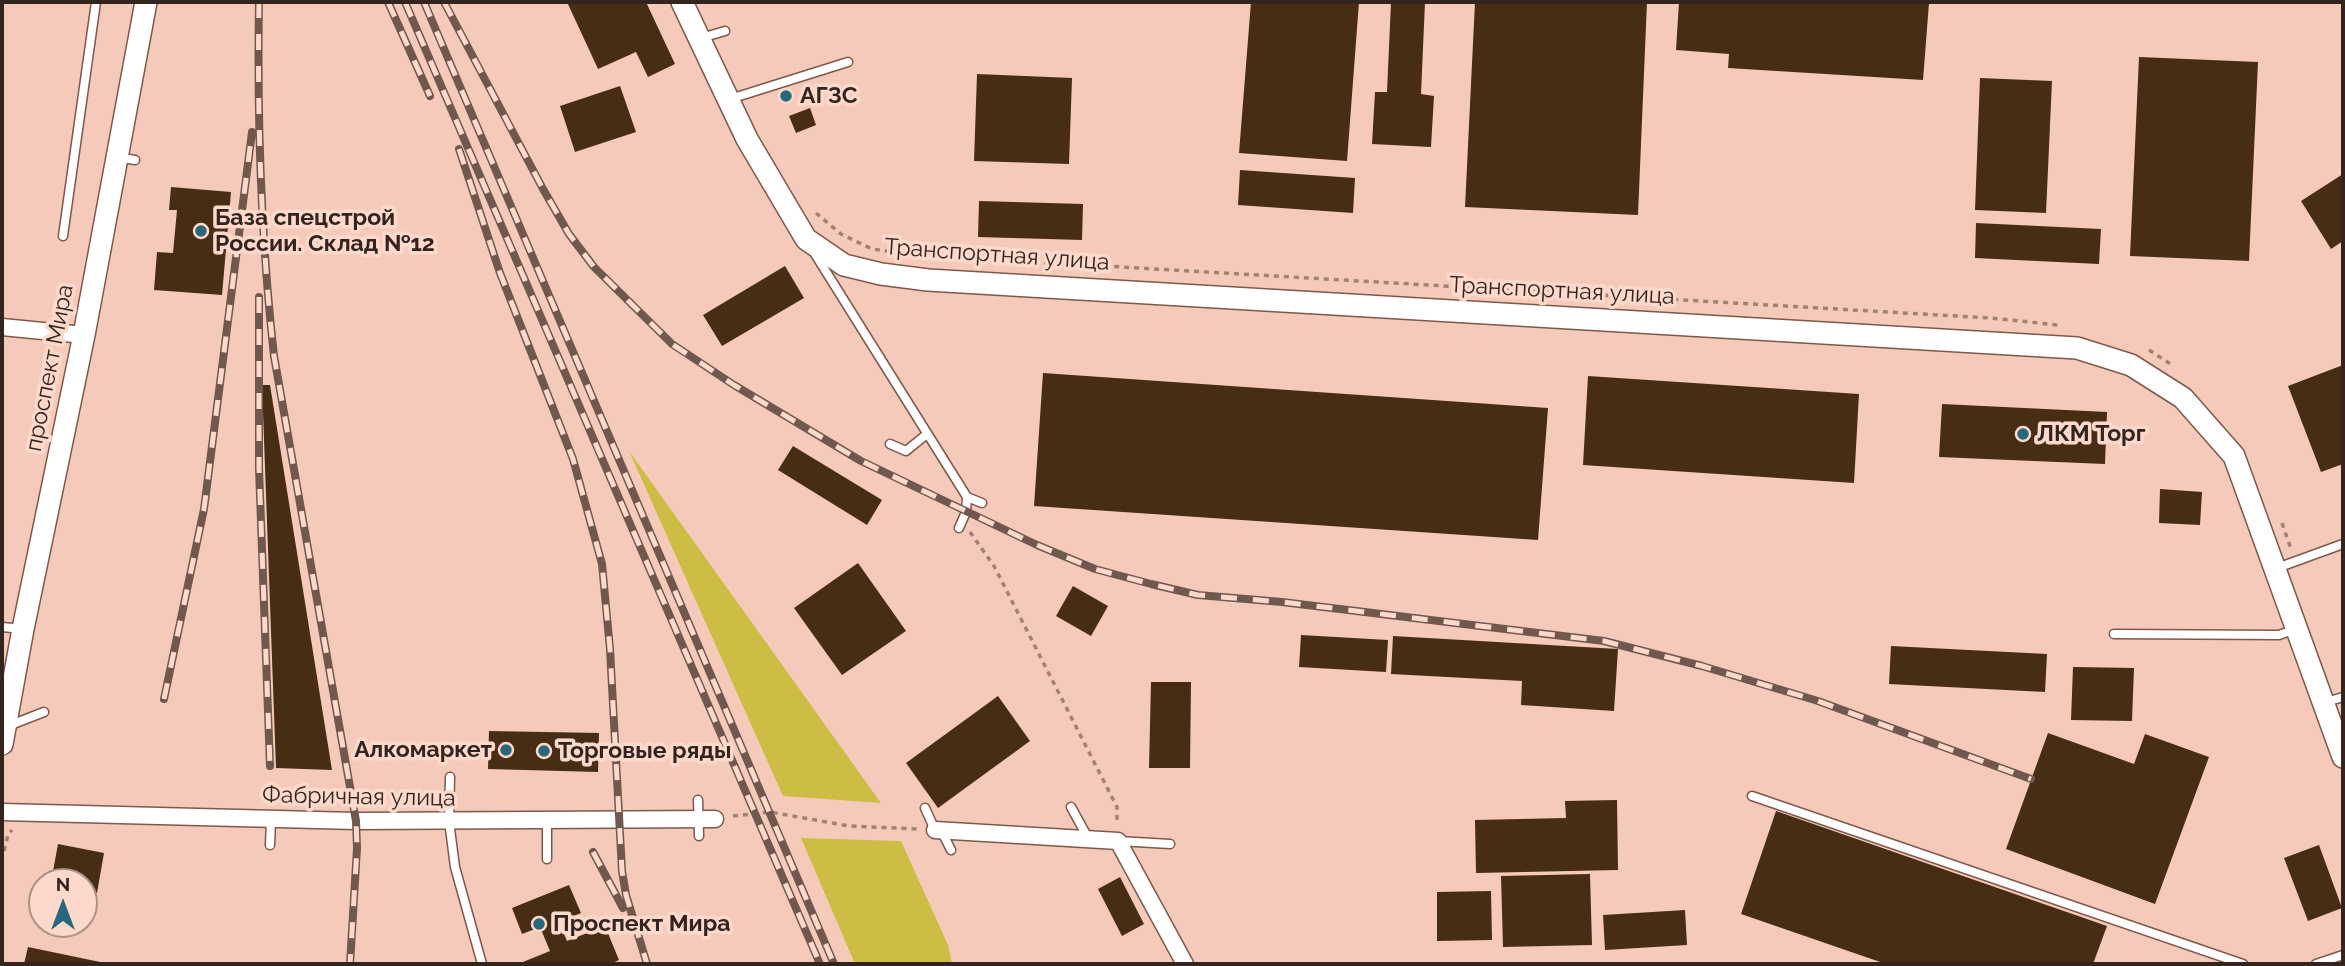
<!DOCTYPE html>
<meta charset="utf-8">
<style>
body{margin:0}
#map{position:relative;width:2345px;height:966px;overflow:hidden;background:#f6caba;font-family:Raleway,sans-serif}
canvas{display:block}
.frame{position:absolute;inset:0;border:4px solid #34241e;pointer-events:none}
.north{position:absolute;left:28px;top:868px;width:70px;height:70px;box-sizing:border-box;background:#fdd9cc;border:2px solid #ad9186;border-radius:50%;rotate:0deg;font-size:19px;font-weight:700;line-height:28px;text-align:center;color:#34241e}
.north::after{content:'';display:block;margin:auto;width:24px;height:32px;background:#27687c;clip-path:polygon(50% 0,100% 100%,50% 72%,0 100%)}
</style>
<div id="map">
<canvas width="2345" height="966"></canvas>
<div class="frame"></div>
<div class="north">N</div>
</div>
<script>
const c = document.querySelector('canvas').getContext('2d');
c.lineJoin = 'round';
function fill(path, color) { c.fillStyle = color; c.fill(path, 'evenodd'); }
function strokePath(path, color, width, dash) { c.strokeStyle = color; c.lineWidth = width; c.lineCap = dash ? 'butt' : 'round'; c.setLineDash(dash || []); c.stroke(path); }
function write(font, color, halo, rows, align = 'center') {
  c.font = font + ' Raleway,sans-serif'; c.lineWidth = 7; c.setLineDash([]); c.textBaseline = 'middle'; c.strokeStyle = halo; c.fillStyle = color; for (const [text, x, y, turn = 0] of rows) {
    c.save(); c.translate(x, y); c.rotate((+turn || 0) * Math.PI / 180); c.textAlign = isNaN(turn) ? turn : align; if (halo) c.strokeText(text, 0, 0); c.fillText(text, 0, 0); c.restore();
  }
}
fill(new Path2D(`
 M 629,451 L 881,803 L 783,796 Z
 M 801,838 L 901,841 L 948,945 L 952,964 L 855,964 Z`), '#cdbd45');
fill(new Path2D(`
 M 567,2 L 646,2 L 675,64 L 648,77 L 636,52 L 598,69 Z
 M 1251,2 L 1359,2 L 1347,161 L 1239,153 Z
 M 1391,2 L 1425,2 L 1421,94 L 1434,96 L 1431,147 L 1372,144 L 1375,92 L 1387,92 Z
 M 1475,2 L 1647,2 L 1638,215 L 1465,207 Z
 M 1679,2 L 1929,3 L 1923,80 L 1728,68 L 1729,54 L 1676,50 Z
 M 2139,57 L 2258,62 L 2249,261 L 2130,256 Z
 M 977,74 L 1072,78 L 1069,164 L 974,161 Z
 M 1980,78 L 2052,81 L 2046,213 L 1975,210 Z
 M 620,86 L 636,132 L 575,152 L 560,106 Z
 M 810,108 L 816,125 L 796,133 L 789,116 Z
 M 1240,170 L 1355,178 L 1353,213 L 1238,205 Z
 M 2343,174 L 2343,241 L 2331,249 L 2301,201 Z
 M 171,187 L 231,192 L 222,295 L 154,290 L 157,252 L 173,253 L 177,210 L 169,210 Z
 M 979,201 L 1083,204 L 1082,240 L 978,237 Z
 M 1976,223 L 2101,229 L 2099,264 L 1975,258 Z
 M 785,266 L 804,298 L 722,346 L 703,315 Z
 M 2343,365 L 2343,464 L 2321,472 L 2288,386 Z
 M 1043,373 L 1548,408 L 1538,540 L 1034,506 Z
 M 1588,376 L 1859,394 L 1854,483 L 1583,465 Z
 M 262,385 L 270,385 L 332,770 L 276,768 Z
 M 1942,404 L 2107,412 L 2105,464 L 1939,457 Z
 M 793,446 L 882,500 L 867,525 L 778,470 Z
 M 2160,489 L 2202,492 L 2200,525 L 2159,523 Z
 M 858,563 L 906,631 L 842,675 L 794,608 Z
 M 1073,586 L 1108,606 L 1091,636 L 1056,616 Z
 M 1301,635 L 1388,640 L 1386,672 L 1299,667 Z
 M 1393,636 L 1618,649 L 1614,711 L 1521,705 L 1522,681 L 1391,674 Z
 M 1891,646 L 2047,654 L 2045,692 L 1889,684 Z
 M 2073,667 L 2134,668 L 2132,721 L 2071,720 Z
 M 1151,682 L 1191,682 L 1190,768 L 1149,768 Z
 M 998,696 L 1030,741 L 938,808 L 906,763 Z
 M 489,731 L 599,733 L 598,772 L 488,769 Z
 M 2048,733 L 2134,764 L 2145,734 L 2209,757 L 2155,904 L 2006,849 Z
 M 1617,800 L 1618,870 L 1476,873 L 1475,820 L 1566,818 L 1565,801 Z
 M 1776,811 L 2107,926 L 2093,964 L 1886,964 L 1741,914 Z
 M 58,844 L 104,853 L 97,893 L 84,890 L 84,882 L 51,882 Z
 M 2319,845 L 2342,908 L 2308,921 L 2284,858 Z
 M 1590,874 L 1592,945 L 1503,947 L 1501,876 Z
 M 1120,877 L 1144,924 L 1122,936 L 1098,889 Z
 M 569,885 L 581,913 L 559,922 L 567,941 L 605,926 L 619,960 L 610,964 L 518,964 L 550,951 L 540,927 L 522,934 L 512,908 Z
 M 1491,891 L 1492,940 L 1437,941 L 1437,892 Z
 M 1685,910 L 1687,945 L 1605,950 L 1603,915 Z
 M 28,947 L 105,963 L 104,964 L 24,964 Z`), '#472d14');
const service = new Path2D(`
 M 701,38 L 725,31
 M 730,99 L 848,62
 M 117,157 L 135,160
 M 63,236 L 96,2
 M 815,254 L 967,497 L 982,503
 M 890,444 L 906,451 L 927,434
 M 959,528 L 966,512 L 967,497
 M 2277,568 L 2343,544
 M 2,627 L 23,629
 M 2114,634 L 2279,635 L 2296,629
 M 2326,702 L 2343,697
 M 8,726 L 44,712
 M 450,777 L 449,821 L 455,867 L 482,964
 M 1752,796 L 2243,964
 M 698,800 L 699,836
 M 1071,807 L 1088,838
 M 925,808 L 935,830
 M 547,821 L 547,859
 M 941,830 L 951,850
 M 1118,841 L 1170,844
 M 270,845 L 271,819
 M 2316,964 L 2343,955`);
const minor = new Path2D(`
 M 2,327 L 84,335
 M 2,812 L 356,821 L 715,819
 M 935,830 L 1118,841 L 1185,964`);
const tertiary = new Path2D(`
 M 682,2 L 747,139 L 806,239 L 844,265 L 881,274 L 928,280 L 2077,348 L 2131,365 L 2183,398 L 2234,456 L 2343,757
 M 2,744 L 23,629 L 84,335 L 146,2`);
strokePath(service, '#7e584a', 11);
strokePath(minor, '#7e584a', 19);
strokePath(tertiary, '#7e584a', 24);
strokePath(new Path2D(`
 M 816,213 L 841,234 L 872,249 L 917,255 L 1990,318 L 2058,325
 M 2149,350 L 2172,365
 M 2282,523 L 2291,549
 M 970,532 L 994,566 L 1117,807 L 1117,824
 M 733,816 L 770,812 L 849,826 L 919,829
 M 4,851 L 8,835 L 12,830`), '#a28276', 3.5, [5, 5]);
strokePath(service, '#fff', 8);
strokePath(minor, '#fff', 16);
strokePath(tertiary, '#fff', 21);
const rail = new Path2D(`
 M 259,2 C 257,120 261,239 274,356 L 356,821 L 357,848 L 350,964
 M 388,2 L 430,96
 M 405,2 L 820,964
 M 424,2 L 834,964
 M 444,2 L 543,189 L 569,234 L 594,267 L 672,344 L 734,385 L 861,461 L 1037,545 L 1095,569 L 1151,584 L 1198,595 L 1282,602 L 1604,641 L 1702,666 L 1818,701 L 2031,779
 M 459,149 L 500,273 L 573,459 L 602,564 L 610,649 L 622,871 L 626,895 L 647,964
 M 259,297 L 259,468 L 270,766
 M 164,699 L 204,509 L 252,132
 M 593,852 L 623,908`);
strokePath(rail, '#71584f', 8);
strokePath(rail, '#fdd9cc', 5, [16]);
for (const [x, y, r, color] of [
 [786,96,7,"#27687c"],
 [201,231,7,"#27687c"],
 [2023,434,7,"#27687c"],
 [506,750,7,"#27687c"],
 [544,751,7,"#27687c"],
 [539,924,7,"#27687c"]
]) { const dot = new Path2D(); dot.arc(x, y, r, 0, 2 * Math.PI); c.fillStyle = color; c.fill(dot); strokePath(dot, '#fdd9cc', 2.5); }
write('bold 23px', '#34241e', '#fdd9cc', [
 ["АГЗС",800,96],
 ["База спецстрой",215,218],
 ["России. Склад №12",215,244],
 ["ЛКМ Торг",2037,434],
 ["Алкомаркет",492,750,"right"],
 ["Торговые ряды",558,751],
 ["Проспект Мира",553,924]
], 'left');
write('23px', '#34241e', '#fdd9cc', [
 ["Транспортная улица",997,255,4],
 ["Транспортная улица",1562,291,3],
 ["проспект Мира",50,368,-79],
 ["Фабричная улица",359,797,1]
]);
</script>
